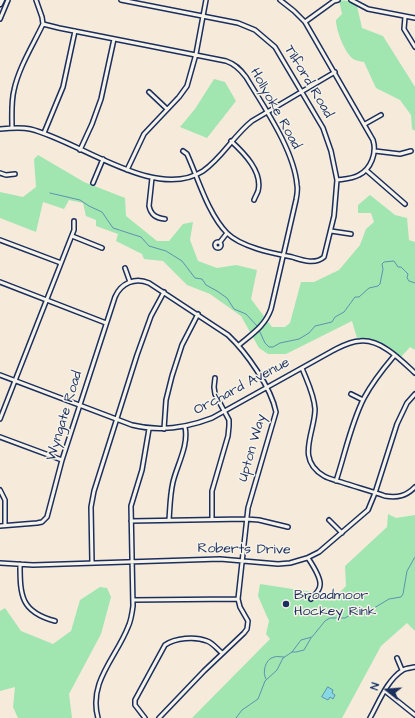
<!DOCTYPE html>
<style>
body{margin:0}
#map{position:relative;width:415px;height:718px;overflow:hidden;background:#f6eada;font-family:"Architects Daughter",sans-serif}
canvas{display:block}
.north{position:absolute;left:367px;top:670px;width:40px;height:40px;-webkit-text-stroke:3px #f7f3e8;paint-order:stroke;rotate:287deg;font-size:11px;font-weight:700;line-height:16px;text-align:center;color:#1b2f5e}
.north::after{content:'';display:block;margin:auto;width:14px;height:18px;background:#1b2f5e;clip-path:polygon(50% 0,100% 100%,50% 72%,0 100%)}
</style>
<div id="map">
<canvas width="415" height="718"></canvas>
<div class="north">N</div>
</div>
<script>
const c = document.querySelector('canvas').getContext('2d');
c.lineJoin = 'round';
function fill(path, color) { c.fillStyle = color; c.fill(path, 'evenodd'); }
function strokePath(path, color, width, dash) { c.strokeStyle = color; c.lineWidth = width; c.lineCap = dash ? 'butt' : 'round'; c.setLineDash(dash || []); c.stroke(path); }
function write(font, color, halo, rows, align = 'center') {
  c.font = font + ' "Architects Daughter",sans-serif'; c.lineWidth = 3; c.setLineDash([]); c.textBaseline = 'middle'; c.strokeStyle = halo; c.fillStyle = color; for (const [text, x, y, turn = 0] of rows) {
    c.save(); c.translate(x, y); c.rotate((+turn || 0) * Math.PI / 180); c.textAlign = isNaN(turn) ? turn : align; if (halo) c.strokeText(text, 0, 0); c.fillText(text, 0, 0); c.restore();
  }
}
fill(new Path2D(`
 M 339,0 L 356,2 L 362,28 L 383,36 L 415,87 L 415,131 L 412,129 L 411,115 L 400,100 L 376,88 L 364,62 C 360,61 355,61 352,58 C 344,51 336,30 336,20 L 342,14 Z
 M 214,79 L 225,82 L 236,101 L 207,138 L 180,127 L 195,109 Z
 M 38,155 L 84,182 L 125,198 L 126,216 L 157,241 L 169,241 L 183,224 L 193,222 L 190,240 L 198,261 L 217,268 L 236,265 L 257,270 L 251,299 L 272,327 L 285,327 L 290,323 L 301,282 L 314,282 L 339,270 L 360,245 L 366,229 L 374,222 L 371,213 L 358,213 L 358,205 L 370,195 L 395,215 L 407,218 L 409,240 L 415,242 L 415,350 L 410,347 L 401,357 C 385,345 378,338 357,338 L 352,321 L 286,354 L 268,354 L 259,348 L 241,316 L 210,294 L 187,285 L 163,261 L 144,259 L 142,254 L 116,241 L 118,234 L 96,226 L 96,220 L 86,216 L 83,203 L 69,200 L 64,209 L 43,202 L 36,232 L 0,218 L 0,192 L 23,197 L 36,187 L 34,159 Z
 M 388,514 L 396,518 L 415,515 L 415,631 L 407,623 L 381,646 L 342,718 L 192,718 L 270,639 L 266,634 L 269,621 L 258,596 L 260,584 L 319,593 L 338,594 L 346,586 L 345,566 L 387,527 Z
 M 100,587 L 107,588 L 111,597 L 101,634 L 69,694 L 72,718 L 18,718 L 13,707 L 15,687 L 0,691 L 0,611 L 5,608 L 21,631 L 53,644 L 71,631 L 80,600 Z`), '#a1e5b0');
const water = new Path2D(`
 M 328,687 L 333,690 L 332,693 L 335,695 L 333,699 L 330,697 L 328,700 L 322,697 Z`);
fill(water, '#88d7e5');
strokePath(water, '#5c94af', 1);
strokePath(new Path2D(`
 M 50,193 L 80,200 L 89,206 L 102,212 L 113,228 L 141,237 L 149,246 L 166,251 L 182,261 L 195,278 L 202,279 L 206,285 L 217,291 L 227,298 L 234,309 L 246,314 L 258,327
 M 259,330 L 265,343 L 269,347 L 273,347 L 280,343 L 299,339 L 309,333 L 315,326 L 332,322 L 335,317 L 344,312 L 355,297 L 359,297 L 369,288 L 378,286 L 380,284 L 383,269 L 382,264 L 384,262 L 394,261 L 398,267 L 401,267 L 408,274 L 407,278 L 409,281 L 415,283
 M 292,652 L 296,652 L 304,650 L 311,638
 M 266,679 C 262,673 265,659 274,657 C 277,656 281,657 284,657
 M 236,718 L 242,710 L 258,699 L 265,681 L 277,670 L 283,658 L 292,652 L 301,640 L 312,637 L 325,621 L 330,618 L 345,618 L 357,611 L 374,608 L 389,599 L 401,597 L 403,594 L 407,571 L 415,557`), '#5c94af', 1);
const street = new Path2D(`
 M 36,0 L 42,17 L 43,24
 M 121,0 L 238,23 L 255,30 L 275,47 L 323,128 L 331,151 L 337,180 L 334,216 L 324,257 C 315,265 302,260 292,257 C 272,253 241,247 227,233 C 208,214 198,178 187,154 L 183,151
 M 280,0 L 294,11 L 305,22 L 373,140 C 377,153 371,169 359,175 C 352,179 344,179 337,180
 M 351,0 L 368,9 L 415,18
 M 405,17 L 404,29 L 415,47
 M 0,19 L 8,0
 M 305,22 L 334,1 L 338,0
 M 43,24 L 59,28 L 226,61 C 235,64 240,69 246,77 C 264,107 294,150 297,185 C 298,190 297,195 296,200 L 271,309 C 265,326 252,334 239,345
 M 149,92 L 167,109
 M 365,124 L 381,115
 M 12,128 C 12,115 11,102 14,90 C 19,67 33,45 43,24
 M 0,129 C 10,128 21,127 30,129 C 78,140 155,202 203,171 C 222,158 234,135 252,121 L 335,72
 M 44,133 L 63,87 L 75,31
 M 231,141 C 244,153 263,172 258,191 C 257,194 255,197 254,200
 M 80,150 L 92,124 L 101,99 L 114,39
 M 375,151 L 400,154 L 411,151
 M 127,170 L 144,134 L 179,97 L 187,86 L 196,54 L 206,0
 M 366,170 L 405,204
 M 0,173 L 6,175 L 15,174
 M 152,178 L 149,206 C 151,215 156,218 165,219
 M 93,183 L 103,159
 M 331,231 L 351,234
 M 72,236 L 102,248
 M 0,240 L 61,263
 M 220,242 L 227,233
 M215 245a3 3 0 1 1 6 0a3 3 0 1 1-6 0Z
 M 125,268 L 130,282
 M 0,282 L 106,323
 M 302,368 C 307,381 314,394 315,409 C 315,433 295,459 324,476 C 329,479 335,480 341,482 C 356,487 371,491 385,496 C 398,498 406,496 415,487
 M 0,375 L 132,425 C 160,432 186,428 212,418 L 334,350 C 342,346 351,341 360,341 C 381,339 401,360 415,373
 M 351,394 L 363,400
 M 0,419 L 74,230 L 74,221
 M 164,429 L 166,400 L 172,376 L 182,345 L 198,314
 M 0,437 L 62,460
 M 336,481 C 345,454 351,423 364,398 C 372,383 383,369 394,356
 M 0,490 L 5,500 L 5,525
 M 212,519 L 212,491 L 228,436 L 229,426 L 229,420 L 215,394 L 214,387 L 215,378
 M 169,520 C 170,507 170,495 173,482 C 177,465 189,445 185,427
 M 329,520 L 342,533
 M 131,521 L 246,519 L 259,520 L 288,527
 M 0,526 L 37,523 L 42,522 L 47,517 L 62,460 L 115,297 C 121,283 135,277 149,283 L 228,335 C 246,352 271,387 276,412 L 248,508 L 238,599 L 240,607 L 248,621 L 247,629 L 244,633 L 204,671 L 159,718
 M 308,558 C 312,564 321,578 320,585 C 320,591 314,595 311,599
 M 92,562 L 91,507 L 94,491 L 137,355 L 151,316 L 164,292
 M 0,563 L 33,565 L 220,559 L 278,564 L 290,563 L 307,558 L 319,552 L 368,510 L 375,493 L 397,424 L 407,403 L 415,394
 M 20,564 C 20,596 21,612 55,621
 M 133,600 L 238,599
 M 397,658 L 402,670
 M 385,691 L 415,715
 M 98,718 C 88,682 116,658 128,627 C 131,621 132,614 133,606 L 131,506 L 142,470 L 149,429
 M 145,718 L 135,705 L 135,700 L 165,645 C 175,638 195,636 207,641 C 213,643 217,649 222,653
 M 370,718 C 379,702 387,680 403,670 C 406,668 411,668 415,667`);
const secondary = new Path2D(`
 M 0,4 L 2,0`);
strokePath(street, '#1b2f5e', 6);
strokePath(secondary, '#1b2f5e', 7);
strokePath(street, '#f7f3e8', 3);
strokePath(secondary, '#f7f3e8', 4);
for (const [x, y, r, color] of [
 [286,604,4,"#1b2f5e"]
]) { const dot = new Path2D(); dot.arc(x, y, r, 0, 2 * Math.PI); c.fillStyle = color; c.fill(dot); strokePath(dot, '#f7f3e8', 1.5); }
write('14px', '#1b2f5e', '#f7f3e8', [
 ["Tilford Road",308,82,59],
 ["Hollyoke Road",275,109,61],
 ["Orchard Avenue",242,387,-28],
 ["Wyngate Road",65,416,-73],
 ["Upton Way",253,448,-74],
 ["Roberts Drive",244,550,1]
]);
write('14px', '#1b2f5e', '#f7f3e8', [
 ["Broadmoor",294,596],
 ["Hockey Rink",294,612]
], 'left');
</script>
